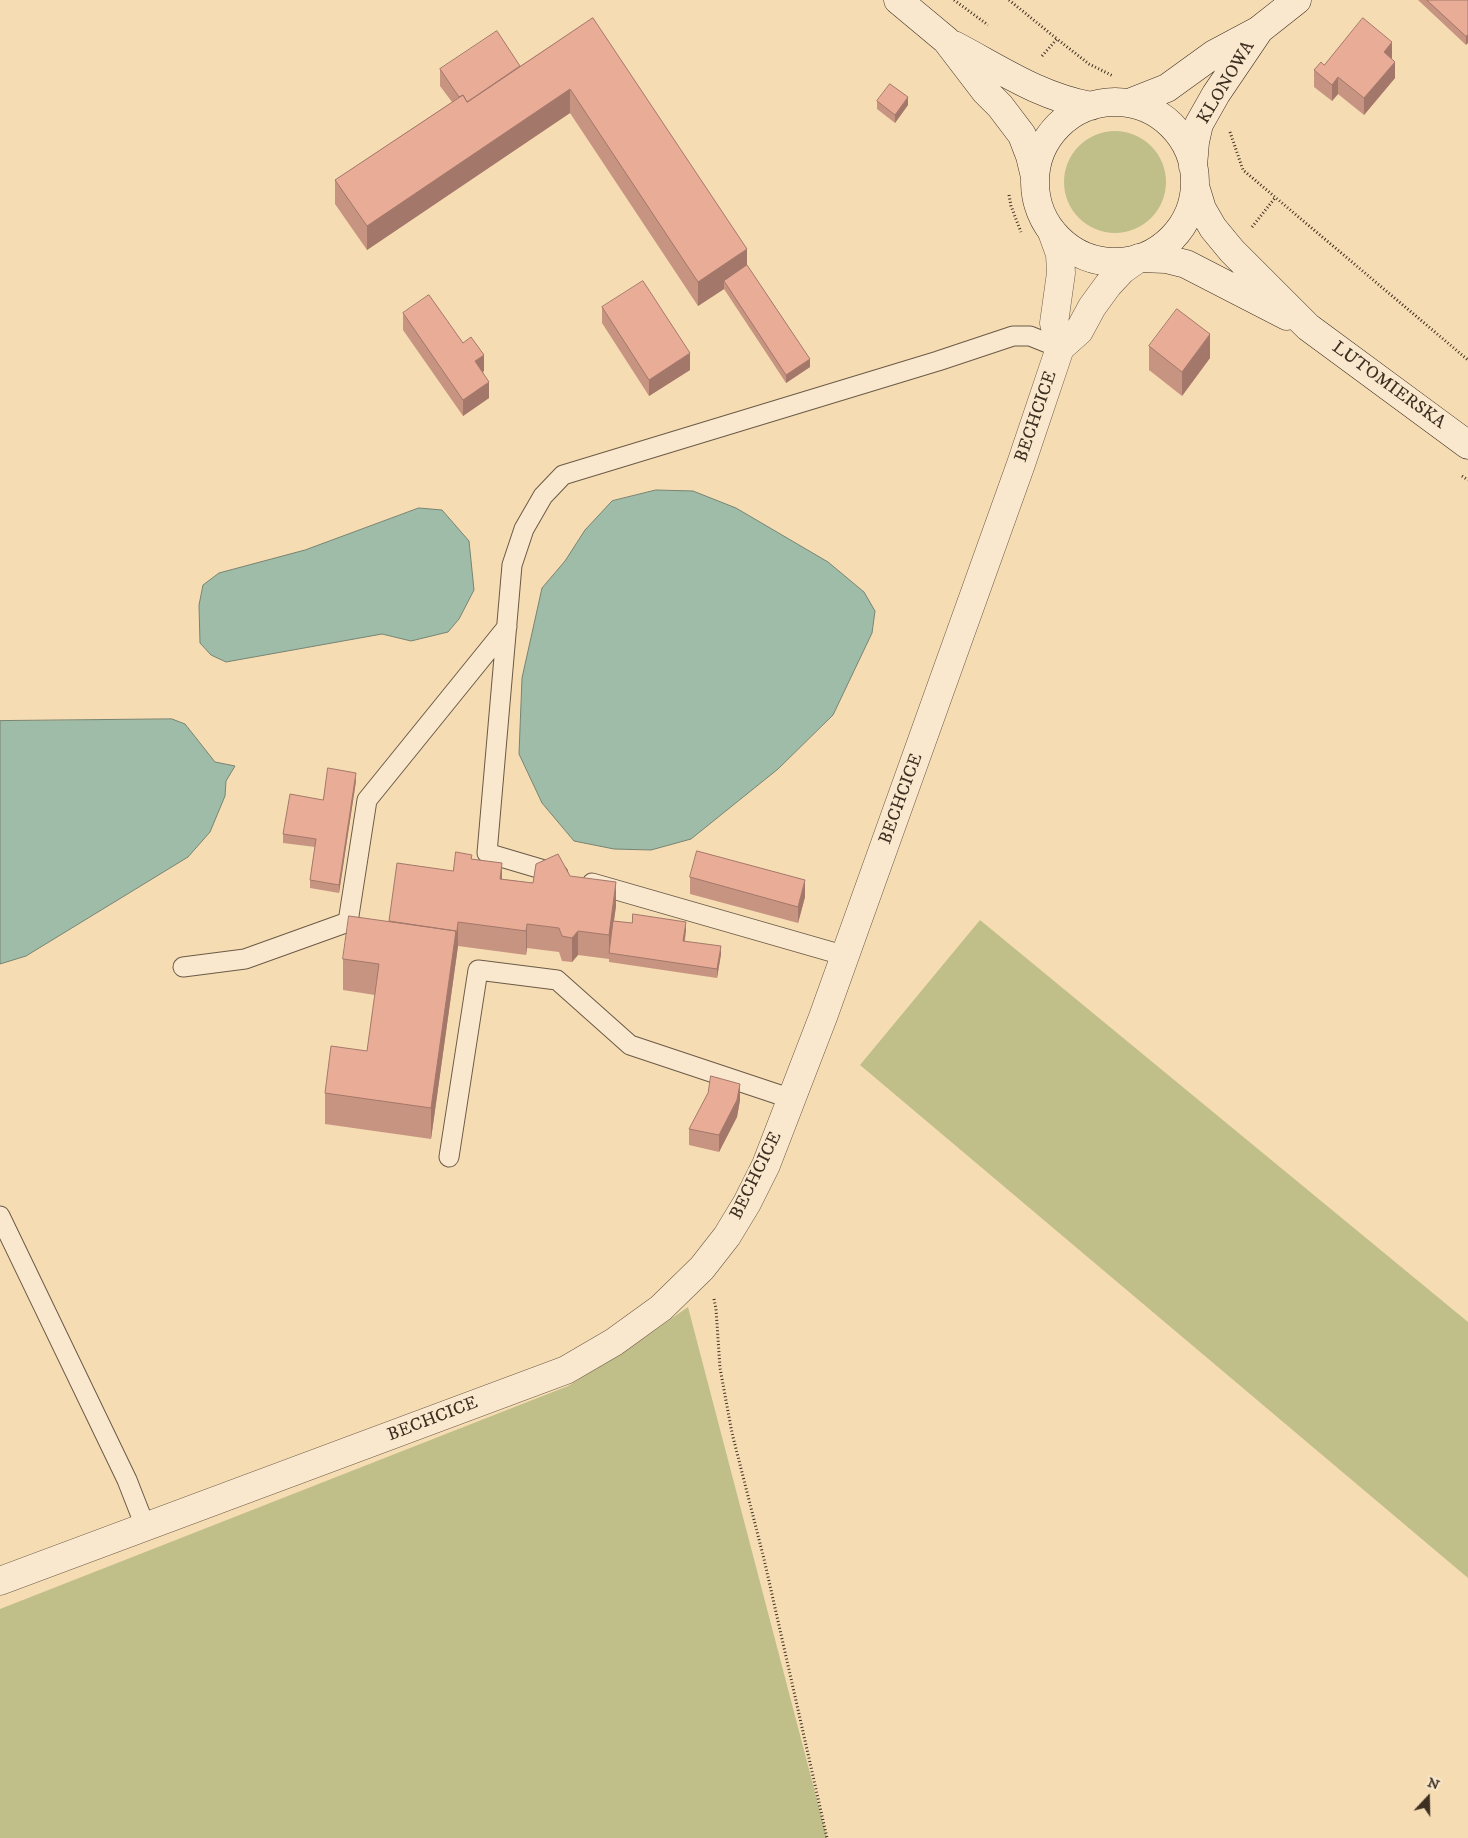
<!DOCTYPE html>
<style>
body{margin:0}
#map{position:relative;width:1468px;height:1838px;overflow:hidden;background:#f6dcb3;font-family:"IM FELL DW Pica",serif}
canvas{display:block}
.north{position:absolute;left:1403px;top:1773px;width:50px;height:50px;-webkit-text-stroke:4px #f9e8ce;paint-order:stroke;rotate:21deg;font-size:14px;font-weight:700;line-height:20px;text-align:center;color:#3d2f21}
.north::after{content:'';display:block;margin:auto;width:18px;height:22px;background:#3d2f21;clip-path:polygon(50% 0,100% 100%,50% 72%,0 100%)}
</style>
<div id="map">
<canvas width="1468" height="1838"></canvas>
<div class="north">N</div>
</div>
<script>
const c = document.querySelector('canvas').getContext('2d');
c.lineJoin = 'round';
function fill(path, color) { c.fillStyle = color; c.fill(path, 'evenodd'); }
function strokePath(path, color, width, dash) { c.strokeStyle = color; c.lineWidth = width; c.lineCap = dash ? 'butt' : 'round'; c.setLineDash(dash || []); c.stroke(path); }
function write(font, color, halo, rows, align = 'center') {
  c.font = font + ' "IM FELL DW Pica",serif'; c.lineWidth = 4; c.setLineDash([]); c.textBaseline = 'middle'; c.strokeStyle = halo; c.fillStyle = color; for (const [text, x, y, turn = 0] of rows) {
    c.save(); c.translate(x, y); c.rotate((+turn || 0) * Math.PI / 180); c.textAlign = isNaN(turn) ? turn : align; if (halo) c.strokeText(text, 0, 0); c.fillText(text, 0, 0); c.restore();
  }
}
fill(new Path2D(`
 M1064 182a51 51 0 1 1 102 0a51 51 0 1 1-102 0Z
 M 980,920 L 1468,1322 L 1468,1578 L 860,1065 Z
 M 688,1307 L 827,1838 L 0,1838 L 0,1609 L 568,1386 L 631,1347 Z`), '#c0bf8a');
const water = new Path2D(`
 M 656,490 L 693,491 L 736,508 L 828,562 L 864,592 L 875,611 L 872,633 L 833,715 L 778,769 L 691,839 L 651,850 L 614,849 L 574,841 L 542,803 L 519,754 L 522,678 L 542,588 L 565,561 L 585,530 L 612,501 Z
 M 419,508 L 442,510 L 469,541 L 474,590 L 459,619 L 448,632 L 411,641 L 382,634 L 226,662 L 211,655 L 200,643 L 199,605 L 203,585 L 219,573 L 305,550 Z
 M 172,719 L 185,724 L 215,762 L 235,766 L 226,781 L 225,796 L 210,832 L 188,857 L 26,956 L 0,964 L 0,721 Z`);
fill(water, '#9ebca8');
strokePath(water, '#778472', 1);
const lane = new Path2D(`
 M 558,874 L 487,853 L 512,565 L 524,529 L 543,496 L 563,475 L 938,361 L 1013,336 L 1030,336 L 1060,348
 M 592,883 L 846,956
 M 183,967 L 245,959 L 348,922 L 367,800 L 507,627
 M 449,1157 L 478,970 L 557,980 L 630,1045 L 792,1099
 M 0,1216 L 127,1480 L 145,1526`);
const street = new Path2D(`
 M 1052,232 L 1060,254 L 1061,273 L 1054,323 L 1060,348
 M 0,1581 L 566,1370 L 614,1342 L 661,1308 L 702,1268 L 727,1236 L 747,1203 L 766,1165 L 823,1017 L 1021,464 L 1060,348 L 1079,331 L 1092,307 L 1108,285 L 1122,270 L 1139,258`);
const secondary = new Path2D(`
 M 898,0 L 946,40 L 985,91 L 1000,106 L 1022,135 L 1030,156 L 1035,177
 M 954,45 C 1000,69 1038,96 1091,106
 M1035 182a80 80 0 1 1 160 0a80 80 0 1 1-160 0Z
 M 1129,103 L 1167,88 L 1214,54 L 1259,30 L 1297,0
 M 1193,166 L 1195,142 L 1199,124 L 1216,94 L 1258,32
 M 1195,186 L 1202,209 L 1213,228 L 1232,251 L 1308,327 L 1468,445
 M 1139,258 L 1166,259 L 1186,264 L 1287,316`);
strokePath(lane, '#6b5a46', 21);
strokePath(street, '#6b5a46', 29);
strokePath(secondary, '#3d2f21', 29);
strokePath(new Path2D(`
 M 954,0 L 988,25
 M 1009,0 L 1057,39
 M 1042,56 L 1057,39 L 1089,64 L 1113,76
 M 1230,132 L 1243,170 L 1468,360
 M 1009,195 L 1011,206 L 1021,232
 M 1252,227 L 1275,198
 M 1462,476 L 1468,480
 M 714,1299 L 716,1309 L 720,1368 L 732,1433 L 764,1559 L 827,1838`), '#3d2f21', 3, [1, 2.5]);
strokePath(lane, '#f9e8ce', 19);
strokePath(street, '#f9e8ce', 28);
strokePath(secondary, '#f9e8ce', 28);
fill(new Path2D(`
 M 1418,0 L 1468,0 L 1466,45 Z
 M 593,18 L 810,367 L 786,383 L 724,289 L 698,306 L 570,113 L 367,250 L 335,204 L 335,180 L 452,102 L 440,86 L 440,69 L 520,66 Z
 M 1392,58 L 1395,78 L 1364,115 L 1338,94 L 1332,101 L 1314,87 L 1314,70 L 1324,65 Z
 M 877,101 L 908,105 L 895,123 L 877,109 Z
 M 602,307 L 690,370 L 649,396 L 602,323 Z
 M 403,313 L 484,371 L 483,372 L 489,398 L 463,416 L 403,330 Z
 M 1149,346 L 1210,358 L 1182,396 L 1149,370 Z
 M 356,781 L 339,893 L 310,888 L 310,880 L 315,847 L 283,843 L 283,834 L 323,800 Z
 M 472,859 L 502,879 L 533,883 L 570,876 L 616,906 L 614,921 L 686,930 L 685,941 L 721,954 L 717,978 L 609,962 L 609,958 L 609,959 L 578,955 L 572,962 L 562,961 L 559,952 L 527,948 L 526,955 L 458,946 L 431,1139 L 325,1124 L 325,1093 L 367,1051 L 375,995 L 343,990 L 343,959 L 389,921 L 453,871 Z
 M 690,877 L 805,897 L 798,923 L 690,894 Z
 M 740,1100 L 737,1117 L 719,1152 L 689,1145 L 689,1129 Z`), '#c89482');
fill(new Path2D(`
 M 1468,35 L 1468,43 L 1466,45 L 1466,36 Z
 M 1392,42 L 1392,58 L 1384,68 L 1384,52 Z
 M 1395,62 L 1395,78 L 1364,115 L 1364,98 Z
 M 1338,77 L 1338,94 L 1332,101 L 1332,85 Z
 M 570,89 L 570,113 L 367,250 L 367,226 Z
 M 908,97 L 908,105 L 895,123 L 895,115 Z
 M 747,249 L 747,273 L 724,281 L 724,289 L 698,306 L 698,282 Z
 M 1210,334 L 1210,358 L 1182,396 L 1182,372 Z
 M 690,353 L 690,370 L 649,396 L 649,380 Z
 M 484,355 L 484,371 L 475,377 L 475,361 Z
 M 810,359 L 810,367 L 786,383 L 786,375 Z
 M 489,382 L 489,398 L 463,416 L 463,400 Z
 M 356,773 L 356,781 L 339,893 L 339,885 Z
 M 502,863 L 502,887 L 500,879 Z
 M 805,880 L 805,897 L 798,923 L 798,907 Z
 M 616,882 L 616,906 L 609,954 L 609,953 L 609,959 L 609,935 Z
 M 458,922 L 458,946 L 431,1139 L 431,1108 L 456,931 Z
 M 686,922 L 686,930 L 683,949 L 683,941 Z
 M 527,924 L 527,948 L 526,955 L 526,931 Z
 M 578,931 L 578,955 L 572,962 L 572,938 Z
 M 721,946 L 721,954 L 717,978 L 717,969 Z
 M 740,1084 L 740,1100 L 737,1117 L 719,1152 L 719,1135 Z`), '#a3786a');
const building = new Path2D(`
 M 1427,0 L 1468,0 L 1468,35 L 1466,36 Z
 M 593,18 L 747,249 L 698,282 L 570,89 L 367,226 L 335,180 L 463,95 L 467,102 Z
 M 1363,18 L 1392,42 L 1384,52 L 1395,62 L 1364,98 L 1338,77 L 1332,85 L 1314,70 L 1321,62 L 1324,65 Z
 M 497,31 L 520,66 L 467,102 L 463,95 L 459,97 L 440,69 Z
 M 890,84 L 908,97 L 895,115 L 877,101 Z
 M 747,265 L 810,359 L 786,375 L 724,281 Z
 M 643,281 L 690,353 L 649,380 L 602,307 Z
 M 429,295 L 463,343 L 471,337 L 484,355 L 475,361 L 489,382 L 463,400 L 403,313 Z
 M 1177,309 L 1210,334 L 1182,372 L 1149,346 Z
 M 328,768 L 356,773 L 339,885 L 310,880 L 316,839 L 283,834 L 290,794 L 323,800 Z
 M 697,851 L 805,880 L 798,907 L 690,877 Z
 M 456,852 L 472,855 L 471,859 L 502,863 L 500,879 L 533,883 L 536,864 L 558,854 L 570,876 L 616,882 L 609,935 L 578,931 L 572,938 L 562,936 L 559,928 L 527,924 L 526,931 L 458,922 L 456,938 L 456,931 L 389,921 L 397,863 L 453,871 Z
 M 633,914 L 686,922 L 683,941 L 721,946 L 717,969 L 609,953 L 613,921 L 632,923 Z
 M 349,916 L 456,931 L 431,1108 L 325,1093 L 331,1046 L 367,1051 L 379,964 L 343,959 Z
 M 711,1076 L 740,1084 L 737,1100 L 719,1135 L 689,1129 L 708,1093 Z`);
fill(building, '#e9ac97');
strokePath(building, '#a3786a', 1);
write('18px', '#3d2f21', '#f9e8ce', [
 ["KLONOWA",1227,83,-59],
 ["LUTOMIERSKA",1388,386,36],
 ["BECHCICE",1037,417,-71],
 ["BECHCICE",902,799,-70],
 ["BECHCICE",757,1176,-64],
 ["BECHCICE",433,1420,-21]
]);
</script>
